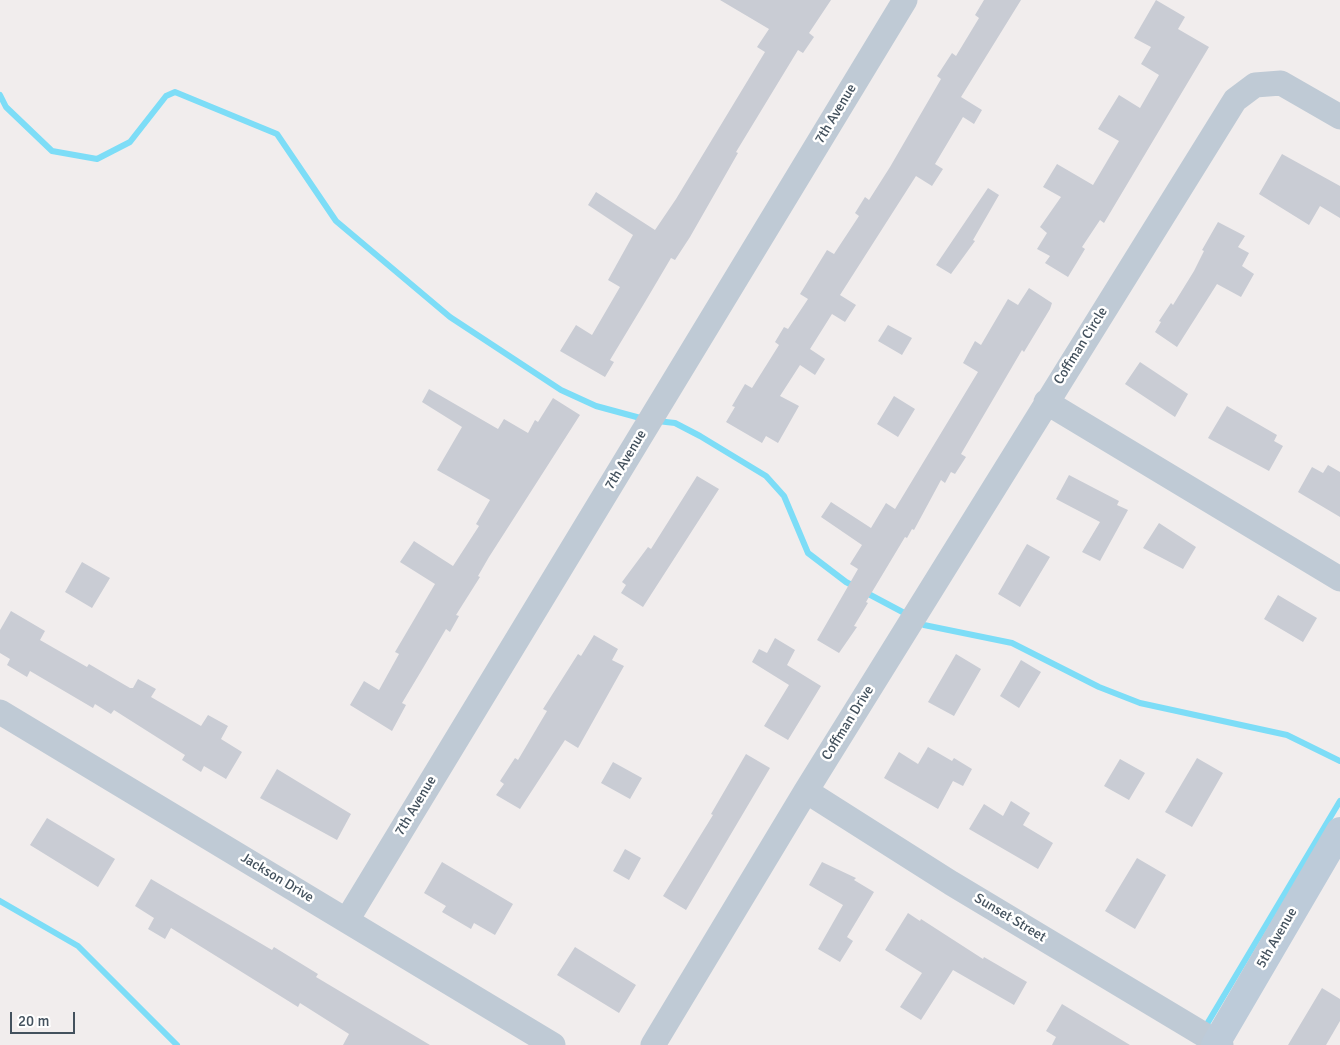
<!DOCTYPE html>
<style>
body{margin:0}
#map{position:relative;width:1340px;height:1045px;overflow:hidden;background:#f1eded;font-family:Signika,sans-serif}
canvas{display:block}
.scale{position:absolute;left:10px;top:1012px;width:65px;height:22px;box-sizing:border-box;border:2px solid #43515d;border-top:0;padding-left:6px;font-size:15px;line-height:18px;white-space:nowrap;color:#43515d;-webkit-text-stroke:4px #fff;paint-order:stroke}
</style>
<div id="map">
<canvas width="1340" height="1045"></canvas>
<div class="scale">20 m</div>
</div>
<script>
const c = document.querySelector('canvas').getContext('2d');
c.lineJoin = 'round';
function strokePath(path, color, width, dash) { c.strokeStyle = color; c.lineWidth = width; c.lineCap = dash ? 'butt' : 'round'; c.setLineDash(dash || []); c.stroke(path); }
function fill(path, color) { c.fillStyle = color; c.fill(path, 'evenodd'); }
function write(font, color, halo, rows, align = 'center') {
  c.font = font + ' Signika,sans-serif'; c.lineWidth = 5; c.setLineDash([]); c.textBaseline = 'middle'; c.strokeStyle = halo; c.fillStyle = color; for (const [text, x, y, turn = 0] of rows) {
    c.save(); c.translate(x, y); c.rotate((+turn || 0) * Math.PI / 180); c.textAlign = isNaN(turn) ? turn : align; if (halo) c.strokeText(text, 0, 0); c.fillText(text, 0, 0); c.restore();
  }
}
strokePath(new Path2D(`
 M 0,95 L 6,107 L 52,151 L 97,159 L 130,142 L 166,96 L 175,92 L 277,134 L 336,221 L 450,317 L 561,390 L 596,406 L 644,419
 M 657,421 L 675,423 L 700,436 L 766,476 L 784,496 L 808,553 L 846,582 L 910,616
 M 918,621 L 924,625 L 1012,643 L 1099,687 L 1140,703 L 1287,735 L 1340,761
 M 0,901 L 78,946 L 177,1045
 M 1204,1029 L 1340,801`), '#7dddf7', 6);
fill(new Path2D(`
 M 720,0 L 831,0 L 809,33 L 814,37 L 803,53 L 798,50 L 736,152 L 738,153 L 690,237 L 675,260 L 671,258 L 645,302 L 610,360 L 614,362 L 605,377 L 560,351 L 576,325 L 592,335 L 620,287 L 608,280 L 633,235 L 588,205 L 596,192 L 655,230 L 676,199 L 765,52 L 757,47 L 769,29 Z
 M 984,0 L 1021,0 L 961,97 L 982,110 L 974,124 L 963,117 L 935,164 L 943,169 L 932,186 L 916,176 L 840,295 L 856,305 L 845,322 L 832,314 L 810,349 L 825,359 L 815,375 L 800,365 L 780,396 L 799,406 L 778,443 L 766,436 L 762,443 L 726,422 L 735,407 L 732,406 L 745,384 L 752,388 L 779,345 L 775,342 L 784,327 L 788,329 L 808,299 L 800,294 L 827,250 L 834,254 L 859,216 L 855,213 L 865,197 L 869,200 L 890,167 L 941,79 L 937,76 L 952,53 L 956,56 L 979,18 L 975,15 Z
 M 1156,0 L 1185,17 L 1178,29 L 1209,47 L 1104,223 L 1100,220 L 1082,247 L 1085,249 L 1068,277 L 1045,263 L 1050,256 L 1037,249 L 1047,233 L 1040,227 L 1061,197 L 1043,187 L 1057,164 L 1093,185 L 1119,141 L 1098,129 L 1119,95 L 1140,108 L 1159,75 L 1141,64 L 1151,47 L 1134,38 Z
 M 1282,154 L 1340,186 L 1340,218 L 1320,206 L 1309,225 L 1259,194 Z
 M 988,188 L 999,195 L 973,240 L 975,241 L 951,274 L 936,265 Z
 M 1218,222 L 1245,236 L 1238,247 L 1249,253 L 1242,266 L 1254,274 L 1241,297 L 1217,284 L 1177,347 L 1155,332 L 1161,322 L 1159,321 L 1171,303 L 1173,305 L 1194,271 L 1204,251 L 1202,250 Z
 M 1029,288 L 1052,303 L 1050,309 L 1024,352 L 1022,350 L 961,454 L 966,457 L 955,474 L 951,472 L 945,483 L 941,480 L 914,530 L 912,529 L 907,538 L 905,537 L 866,602 L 868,603 L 854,626 L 857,627 L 839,653 L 817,640 L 858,569 L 850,564 L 862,545 L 821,517 L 831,502 L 871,528 L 886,503 L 895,509 L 978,372 L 963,363 L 975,341 L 981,345 L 1008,299 L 1018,305 Z
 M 888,325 L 912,338 L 902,355 L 878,341 Z
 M 1140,362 L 1188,394 L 1175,417 L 1125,384 Z
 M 429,389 L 498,429 L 504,419 L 528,433 L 535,420 L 538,422 L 553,398 L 580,415 L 489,557 L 478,576 L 480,577 L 456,615 L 459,616 L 450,632 L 446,629 L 423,668 L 402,703 L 406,705 L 392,731 L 350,705 L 364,681 L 379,690 L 399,654 L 395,652 L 435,584 L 400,562 L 414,541 L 453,566 L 479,526 L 476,524 L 490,500 L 437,470 L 462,427 L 422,402 Z
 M 894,396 L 915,409 L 898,437 L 877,424 Z
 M 1227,406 L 1277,435 L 1274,441 L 1283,446 L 1269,471 L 1208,438 Z
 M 1328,465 L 1340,472 L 1340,517 L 1298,492 L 1312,467 L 1323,473 Z
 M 1069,475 L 1119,501 L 1117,505 L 1128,510 L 1100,561 L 1082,552 L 1100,522 L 1056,499 Z
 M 697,476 L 719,489 L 643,607 L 621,593 L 626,585 L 622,582 L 648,547 L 651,549 Z
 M 1159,523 L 1196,547 L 1183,569 L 1143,548 Z
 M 1027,544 L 1050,557 L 1020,607 L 998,594 Z
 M 82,562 L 110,578 L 92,608 L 65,592 Z
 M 1278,595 L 1317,618 L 1303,642 L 1264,619 Z
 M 11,611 L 45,631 L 40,640 L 87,667 L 89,664 L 130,688 L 133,688 L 138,679 L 156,689 L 151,697 L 201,726 L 208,715 L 228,726 L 221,739 L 242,752 L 226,779 L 204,766 L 201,772 L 182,760 L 185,755 L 114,710 L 111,714 L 95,704 L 93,708 L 30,671 L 27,677 L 7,665 L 10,659 L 0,653 L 0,630 Z
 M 594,635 L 618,649 L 612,660 L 624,666 L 578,748 L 565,740 L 520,809 L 496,795 L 504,784 L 500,781 L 515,758 L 518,760 L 547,711 L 543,709 L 578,654 L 581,656 Z
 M 775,638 L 795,650 L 787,665 L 821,686 L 788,740 L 764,726 L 789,685 L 752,662 L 759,649 L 767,653 Z
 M 956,654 L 981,669 L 954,716 L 928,702 Z
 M 1021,660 L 1041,672 L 1019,708 L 1000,696 Z
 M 928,747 L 952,761 L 954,758 L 972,769 L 963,786 L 953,781 L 938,809 L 884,778 L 899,752 L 918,764 Z
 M 746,754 L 770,768 L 686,910 L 663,896 L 713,815 L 711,814 Z
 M 1197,758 L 1223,773 L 1192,827 L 1165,812 Z
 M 1120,759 L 1145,773 L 1129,800 L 1104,786 Z
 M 613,762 L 642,778 L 630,799 L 601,783 Z
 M 277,769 L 351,814 L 337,840 L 260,798 Z
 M 1011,801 L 1030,813 L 1023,825 L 1053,843 L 1038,869 L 969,829 L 984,804 L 1003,816 Z
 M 47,818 L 115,859 L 98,887 L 30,845 Z
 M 625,849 L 641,858 L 629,880 L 613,871 Z
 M 1137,858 L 1166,875 L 1135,929 L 1105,911 Z
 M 442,862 L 513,904 L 495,935 L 474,923 L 471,929 L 442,912 L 446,906 L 424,893 Z
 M 822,862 L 856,878 L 854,880 L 874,892 L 847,937 L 853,941 L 840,962 L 818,949 L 843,905 L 809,885 Z
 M 151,879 L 272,950 L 274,947 L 318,974 L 316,977 L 430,1045 L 343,1045 L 349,1034 L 300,1003 L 298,1007 L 171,928 L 165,939 L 148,929 L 154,918 L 135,906 Z
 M 908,913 L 920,921 L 921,919 L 983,959 L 984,957 L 1027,982 L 1014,1005 L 953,970 L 921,1020 L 900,1007 L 922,973 L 885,950 Z
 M 575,947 L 636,985 L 619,1013 L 557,975 Z
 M 1322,988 L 1340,999 L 1340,1021 L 1326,1045 L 1288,1045 Z
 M 1062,1004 L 1130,1045 L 1052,1045 L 1056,1037 L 1046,1031 Z`), '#c9ccd4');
strokePath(new Path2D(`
 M 1046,402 L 1340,579
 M 0,712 L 553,1045
 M 806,791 L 951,883 L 1221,1045
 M 347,920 L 905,0
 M 653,1045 L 806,791 L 1235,100 L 1255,85 L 1281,83 L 1340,117`), '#bfcad5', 25);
strokePath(new Path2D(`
 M 1215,1045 L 1340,831`), '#bdcbd9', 28);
write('14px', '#43515d', '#fff', [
 ["7th Avenue",836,114,-59],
 ["Coffman Circle",1081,346,-58],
 ["7th Avenue",626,460,-59],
 ["Coffman Drive",848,723,-58],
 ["7th Avenue",416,806,-59],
 ["Jackson Drive",277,878,31],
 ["Sunset Street",1010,918,31],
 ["5th Avenue",1277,938,-60]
]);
</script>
